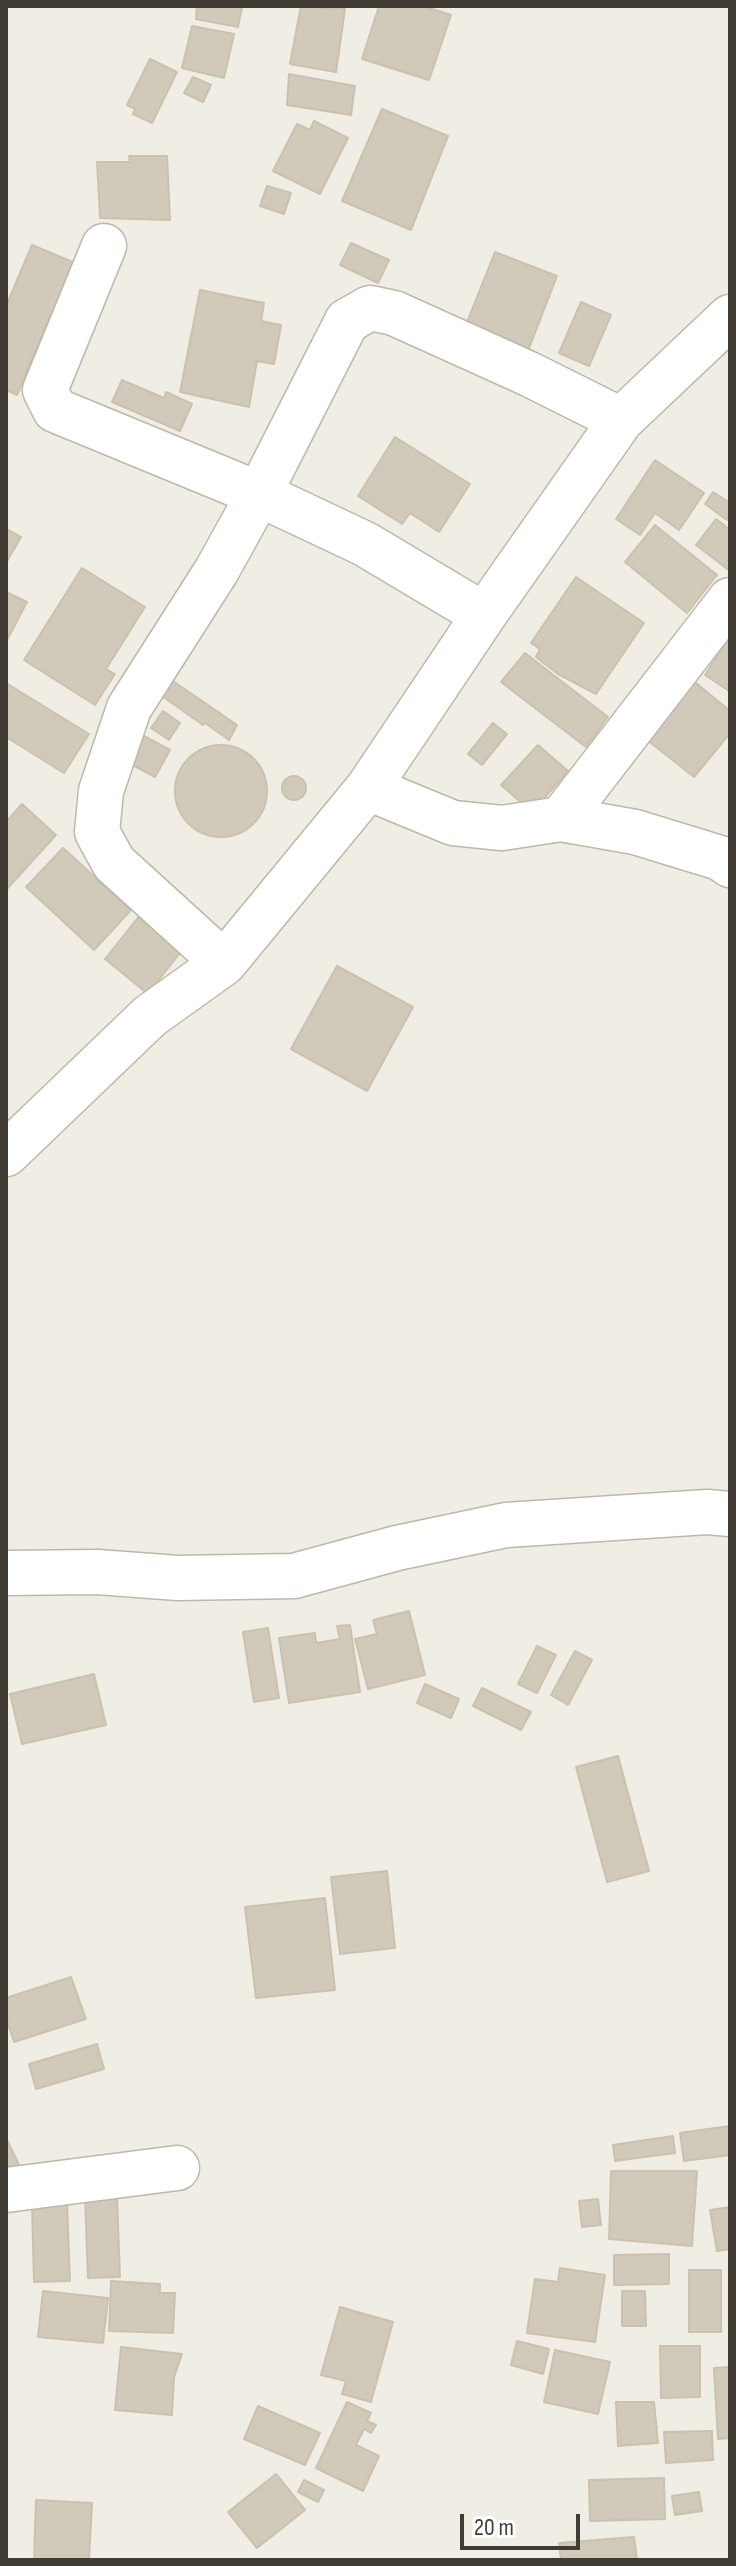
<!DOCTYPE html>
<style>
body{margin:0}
#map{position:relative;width:736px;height:2566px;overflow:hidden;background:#f0ede4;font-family:"Sofia Sans Condensed",sans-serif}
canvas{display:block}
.frame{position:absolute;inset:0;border:8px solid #423d34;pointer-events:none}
.scale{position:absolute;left:460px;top:2514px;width:120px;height:36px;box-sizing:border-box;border:4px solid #423d34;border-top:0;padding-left:10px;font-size:24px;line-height:28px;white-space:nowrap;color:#423d34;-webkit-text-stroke:6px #fff;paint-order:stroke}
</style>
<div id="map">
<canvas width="736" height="2566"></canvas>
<div class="frame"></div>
<div class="scale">20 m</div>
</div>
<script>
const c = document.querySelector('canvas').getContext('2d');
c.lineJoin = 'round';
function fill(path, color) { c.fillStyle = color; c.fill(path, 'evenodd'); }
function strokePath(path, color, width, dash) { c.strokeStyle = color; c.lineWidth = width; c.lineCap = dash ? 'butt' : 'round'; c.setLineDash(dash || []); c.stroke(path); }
const building = new Path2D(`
 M 197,6 L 242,7 L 238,27 L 196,19 Z
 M 301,6 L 345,9 L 336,72 L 290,64 Z
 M 379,6 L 423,6 L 451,15 L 429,80 L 362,59 Z
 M 192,26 L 234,34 L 224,78 L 182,68 Z
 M 150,59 L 177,72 L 152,123 L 133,114 L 135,109 L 127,105 Z
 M 289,74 L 355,86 L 351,115 L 287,105 Z
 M 193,77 L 211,85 L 203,102 L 184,93 Z
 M 382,109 L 448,136 L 411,230 L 342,201 Z
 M 314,121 L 348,138 L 320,194 L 273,171 L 297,124 L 310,130 Z
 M 129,156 L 167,156 L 170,220 L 100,218 L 97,162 L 130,162 Z
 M 267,186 L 291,193 L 284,214 L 260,206 Z
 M 351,243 L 389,260 L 378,283 L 340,265 Z
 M 32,245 L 75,263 L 60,329 L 47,324 L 17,395 L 6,390 L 6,306 Z
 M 495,252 L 557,276 L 526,356 L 463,332 Z
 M 200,290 L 264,303 L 261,321 L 281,325 L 274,364 L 257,361 L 249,407 L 180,392 Z
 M 581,302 L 611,315 L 589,366 L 559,353 Z
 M 122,380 L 164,398 L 166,392 L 192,404 L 180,431 L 112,402 Z
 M 395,437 L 470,484 L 439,532 L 410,513 L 402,524 L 358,496 Z
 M 655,460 L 704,493 L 679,530 L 655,513 L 640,535 L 616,519 Z
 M 713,492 L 730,503 L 730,516 L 727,520 L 705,504 Z
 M 716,519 L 730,530 L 730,571 L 696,545 Z
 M 655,525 L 717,575 L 687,613 L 625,562 Z
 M 6,529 L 21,537 L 6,563 Z
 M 82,568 L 145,607 L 106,669 L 115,674 L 95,705 L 24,660 Z
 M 576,577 L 644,623 L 596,694 L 558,674 L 536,657 L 540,649 L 531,643 Z
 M 6,592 L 27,602 L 6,642 Z
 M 729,637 L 730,689 L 729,691 L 705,675 Z
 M 525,653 L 608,717 L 586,747 L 501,682 Z
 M 690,678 L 730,711 L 730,733 L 694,777 L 642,736 Z
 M 173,681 L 237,725 L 229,740 L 205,723 L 203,725 L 162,696 Z
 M 6,683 L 89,734 L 64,773 L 6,737 Z
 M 163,711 L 180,723 L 169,740 L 151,728 Z
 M 493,723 L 507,734 L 482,765 L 468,754 Z
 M 144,736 L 170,750 L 155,777 L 129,763 Z
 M 538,745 L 568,771 L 532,812 L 501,785 Z
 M175 791a46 46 0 1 1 92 0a46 46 0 1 1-92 0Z
 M282 788a12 12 0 1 1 24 0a12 12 0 1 1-24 0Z
 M 22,804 L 56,835 L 6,890 L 6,822 Z
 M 63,848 L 131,910 L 94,950 L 26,887 Z
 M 140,915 L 183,949 L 148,994 L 105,959 Z
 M 337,966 L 413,1007 L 367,1091 L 291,1049 Z
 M 409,1611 L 425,1675 L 368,1689 L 355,1639 L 377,1634 L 373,1620 Z
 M 350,1625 L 360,1692 L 289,1703 L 279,1638 L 315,1633 L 316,1643 L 340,1639 L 337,1626 Z
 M 268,1628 L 279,1698 L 254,1702 L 243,1632 Z
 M 537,1646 L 556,1655 L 537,1693 L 518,1684 Z
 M 575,1651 L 592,1660 L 568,1705 L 551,1695 Z
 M 94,1674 L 106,1725 L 22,1744 L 10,1694 Z
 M 425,1684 L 459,1699 L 451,1718 L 417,1703 Z
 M 482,1688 L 531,1712 L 521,1730 L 473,1706 Z
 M 618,1756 L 649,1871 L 607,1882 L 576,1767 Z
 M 387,1871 L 395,1948 L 340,1954 L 331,1877 Z
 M 325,1898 L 335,1990 L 256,1998 L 245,1907 Z
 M 71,1977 L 86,2019 L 14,2042 L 6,2018 L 6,1998 Z
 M 97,2044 L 104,2069 L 36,2089 L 29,2064 Z
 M 730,2126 L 730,2155 L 684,2161 L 680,2133 Z
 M 673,2136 L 675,2153 L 615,2161 L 613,2145 Z
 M 6,2138 L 20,2167 L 6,2174 Z
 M 611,2171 L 697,2171 L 692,2246 L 609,2239 Z
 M 85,2197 L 117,2197 L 120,2277 L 88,2278 Z
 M 598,2199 L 601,2225 L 582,2227 L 579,2201 Z
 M 67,2202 L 70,2281 L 34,2282 L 32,2204 Z
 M 730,2207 L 730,2249 L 717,2251 L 710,2210 Z
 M 669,2254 L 669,2284 L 614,2285 L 614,2255 Z
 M 560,2268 L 605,2275 L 595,2342 L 527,2333 L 535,2279 L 558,2282 Z
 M 689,2270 L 721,2270 L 721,2332 L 689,2332 Z
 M 111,2281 L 160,2284 L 160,2293 L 175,2293 L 173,2333 L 109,2331 Z
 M 43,2291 L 108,2298 L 103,2343 L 38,2337 Z
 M 622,2291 L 645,2291 L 646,2326 L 622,2326 Z
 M 340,2307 L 393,2322 L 371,2402 L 342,2394 L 346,2381 L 321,2375 Z
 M 517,2341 L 549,2349 L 543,2374 L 511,2365 Z
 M 660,2346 L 700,2346 L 700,2397 L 661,2398 Z
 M 121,2347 L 182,2354 L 174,2377 L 172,2415 L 115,2410 Z
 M 555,2350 L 610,2362 L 598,2414 L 544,2402 Z
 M 730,2367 L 730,2438 L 718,2439 L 714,2368 Z
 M 347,2402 L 371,2413 L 367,2421 L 376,2425 L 371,2433 L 364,2429 L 356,2445 L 379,2456 L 363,2491 L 316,2468 Z
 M 616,2402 L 654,2402 L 658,2443 L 618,2446 Z
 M 258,2406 L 320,2433 L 305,2465 L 244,2439 Z
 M 712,2431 L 713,2460 L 666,2463 L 664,2432 Z
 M 276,2474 L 305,2510 L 257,2548 L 228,2512 Z
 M 664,2478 L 665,2519 L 590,2521 L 589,2480 Z
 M 304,2480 L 324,2490 L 318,2502 L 298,2492 Z
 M 699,2492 L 702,2511 L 675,2515 L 672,2496 Z
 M 36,2500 L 92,2503 L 89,2560 L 34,2560 Z
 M 634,2537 L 637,2560 L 561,2560 L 559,2543 Z`);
fill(building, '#d1c9ba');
strokePath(building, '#cbc1ae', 2);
const minor = new Path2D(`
 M 104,246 L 45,390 L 55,410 L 259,494 L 365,544 L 484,615
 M 368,788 L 453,823 L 502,828 L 561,819 L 635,832 L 720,858 L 730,865
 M 561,819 L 730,600
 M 224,963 L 114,863 L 97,832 L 101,791 L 129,708 L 217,570 L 259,494 L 347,321 L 370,308 L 394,313 L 529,374 L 621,420
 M 6,1154 L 150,1016 L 224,963 L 368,788 L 484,615 L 621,420 L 730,317
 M 6,1573 L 97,1572 L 178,1578 L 294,1576 L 397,1548 L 506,1525 L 707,1512 L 730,1514
 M 6,2190 L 177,2168`);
strokePath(minor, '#beb8aa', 47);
strokePath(minor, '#fff', 44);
</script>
